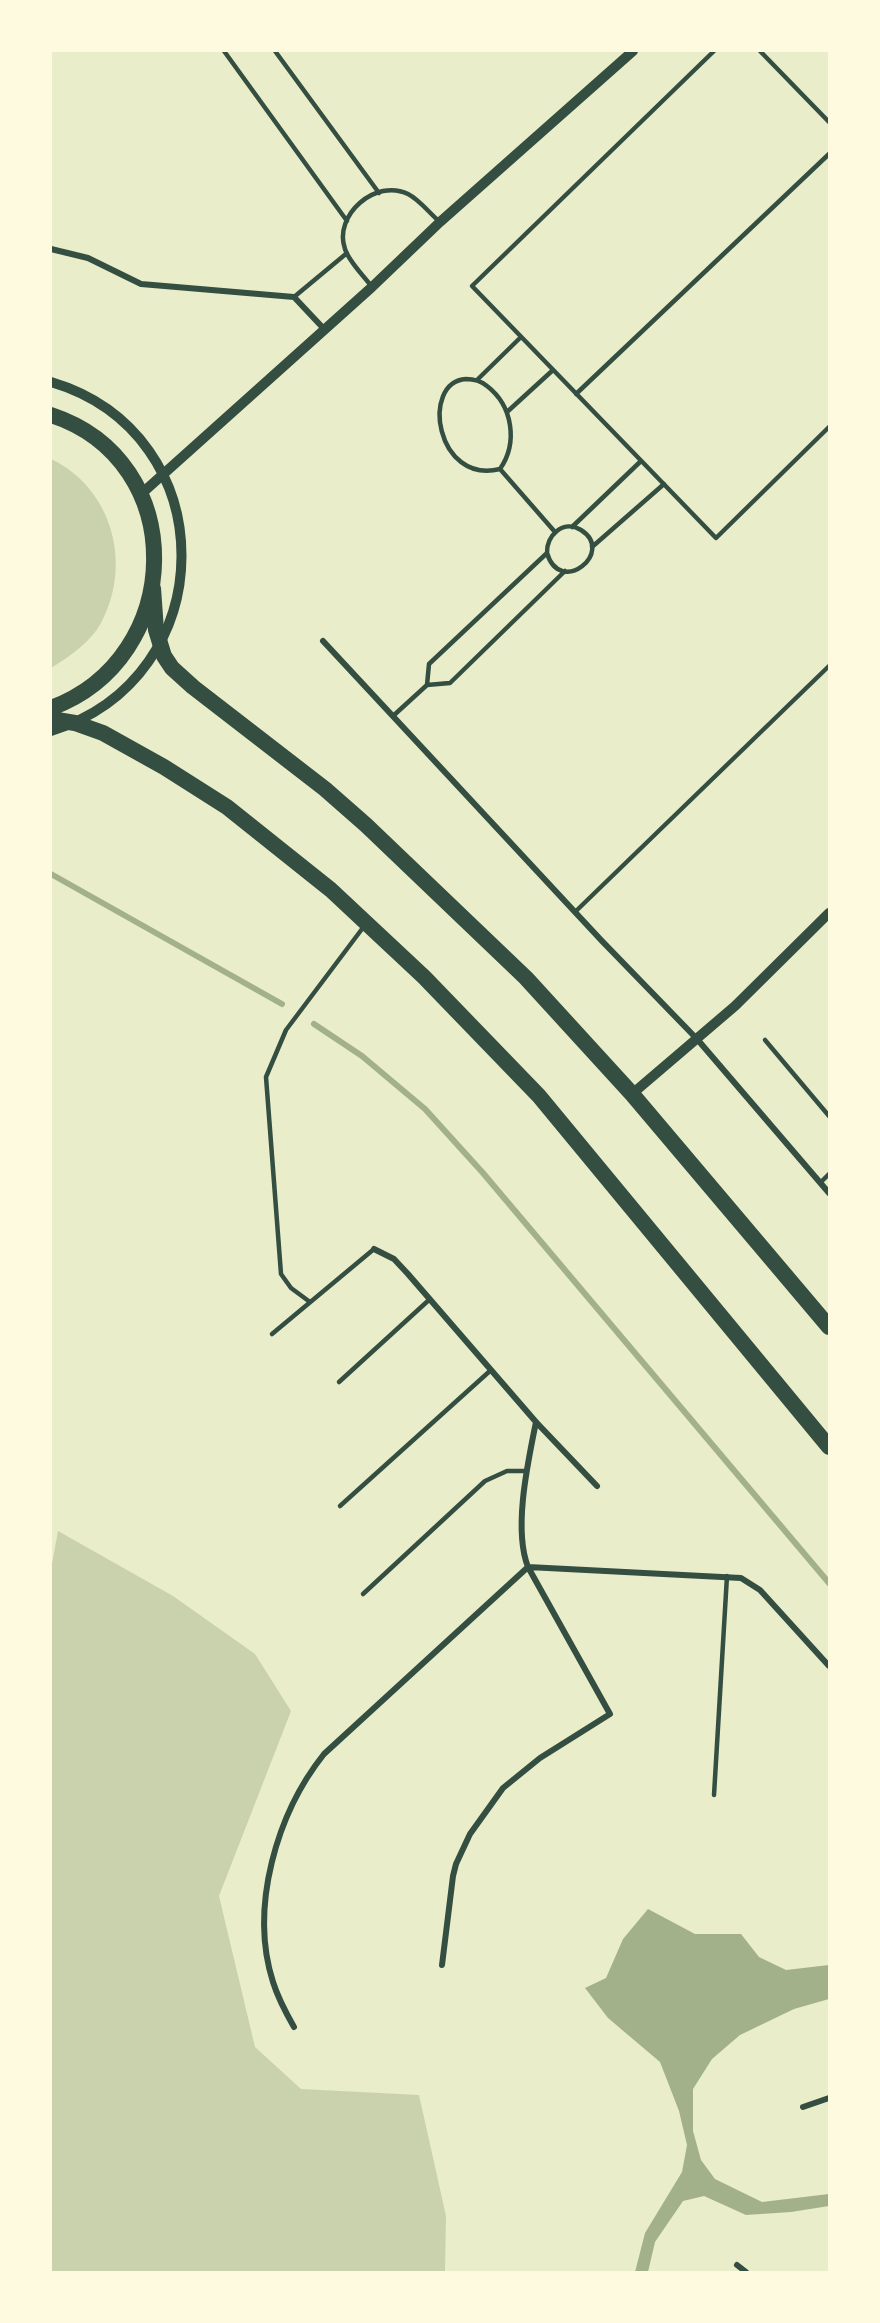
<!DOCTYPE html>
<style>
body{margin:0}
#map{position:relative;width:880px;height:2323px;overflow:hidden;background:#e9edc9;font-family:"Public Sans",sans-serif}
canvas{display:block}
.frame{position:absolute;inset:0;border:52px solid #fefae0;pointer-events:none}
</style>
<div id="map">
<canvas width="880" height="2323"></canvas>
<div class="frame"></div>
</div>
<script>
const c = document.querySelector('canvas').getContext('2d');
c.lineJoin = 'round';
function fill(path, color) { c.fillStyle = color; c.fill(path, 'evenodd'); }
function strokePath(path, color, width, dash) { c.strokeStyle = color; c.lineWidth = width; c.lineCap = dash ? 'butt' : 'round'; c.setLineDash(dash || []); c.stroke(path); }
fill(new Path2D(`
 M 51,459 C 112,488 133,564 101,623 C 90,643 70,656 51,668 Z
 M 58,1531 L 173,1596 L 255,1654 L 291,1711 L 219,1896 L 255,2047 L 301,2089 L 419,2095 L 446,2216 L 445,2272 L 51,2272 L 51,1569 Z`), '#cad2ad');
fill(new Path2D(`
 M 648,1909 L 695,1934 L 741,1934 L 759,1957 L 786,1970 L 829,1965 L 829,1999 L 794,2009 L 740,2035 L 712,2059 L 693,2089 L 693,2131 L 701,2160 L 715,2179 L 762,2202 L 829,2194 L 829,2206 L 791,2212 L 746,2215 L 704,2196 L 683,2201 L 655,2242 L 648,2272 L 635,2272 L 645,2233 L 682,2172 L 687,2145 L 679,2111 L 660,2062 L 608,2018 L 585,1988 L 606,1978 L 623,1939 Z`), '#a3b18a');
strokePath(new Path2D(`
 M 51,874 L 282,1004
 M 314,1024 L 362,1056 L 425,1109 L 483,1173 L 829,1583`), '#a3b18a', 6);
strokePath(new Path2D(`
 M 224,51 L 347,221
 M 275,51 L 379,193
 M 714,51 L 472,286 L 716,538 L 829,427
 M 760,51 L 829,122
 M 372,287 C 364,276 349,262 345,249 C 333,215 376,178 408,194 C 420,200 430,214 440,222
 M 294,297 L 347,253
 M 477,380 L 521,337
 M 576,394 L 829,154
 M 507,412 L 553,370
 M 500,469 C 436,485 420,382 466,379 C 474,379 481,381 487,386 C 513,406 518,443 500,469 L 555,532
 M 572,527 L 641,461
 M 592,547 L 664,484
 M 427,685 L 429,664 L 547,553 C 546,536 563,519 581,530 C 616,552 560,597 547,553
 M 393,716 L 427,685 L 450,683 L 565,571
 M 575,912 L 829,666
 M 765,1040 L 829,1116
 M 820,1183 L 829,1174
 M 310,1302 L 291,1288 L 281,1274 L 266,1077 L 286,1030 L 365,925
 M 272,1334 L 374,1249
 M 339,1382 L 430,1299
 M 340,1506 L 491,1370
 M 363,1594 L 485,1481 L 507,1471 L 527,1471
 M 714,1795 L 727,1576`), '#344e41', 4.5);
strokePath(new Path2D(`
 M 51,249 L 88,258 L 141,284 L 294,297 L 325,330
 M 323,641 L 601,940 L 697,1039 L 829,1193
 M 374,1249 L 394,1259 L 408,1274 L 536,1422 L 597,1486
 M 442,1965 L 453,1876 L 456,1864 L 470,1834 L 503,1788 L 540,1758 L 610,1714 L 528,1567 C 513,1529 528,1462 536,1422
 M 294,2027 C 286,2013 278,1998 273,1982 C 249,1907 277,1813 324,1754 L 528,1567 L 741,1578 L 760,1590 L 829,1666
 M 803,2107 L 829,2098
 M 737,2265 L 746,2272`), '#344e41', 6);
strokePath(new Path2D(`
 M 51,382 C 226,434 224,678 51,731
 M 140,495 L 372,287 L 440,222 L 633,51
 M 632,1094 L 735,1006 L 829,913`), '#344e41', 10);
strokePath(new Path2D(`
 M 51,415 C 191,461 186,658 51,708
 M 153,588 L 156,630 L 164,656 L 172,668 L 193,687 L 325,789 L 366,825 L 526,978 L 632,1094 L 829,1327
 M 51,719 L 75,723 L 103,733 L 164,767 L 227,807 L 331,890 L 424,977 L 539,1096 L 829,1447`), '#344e41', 16);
</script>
